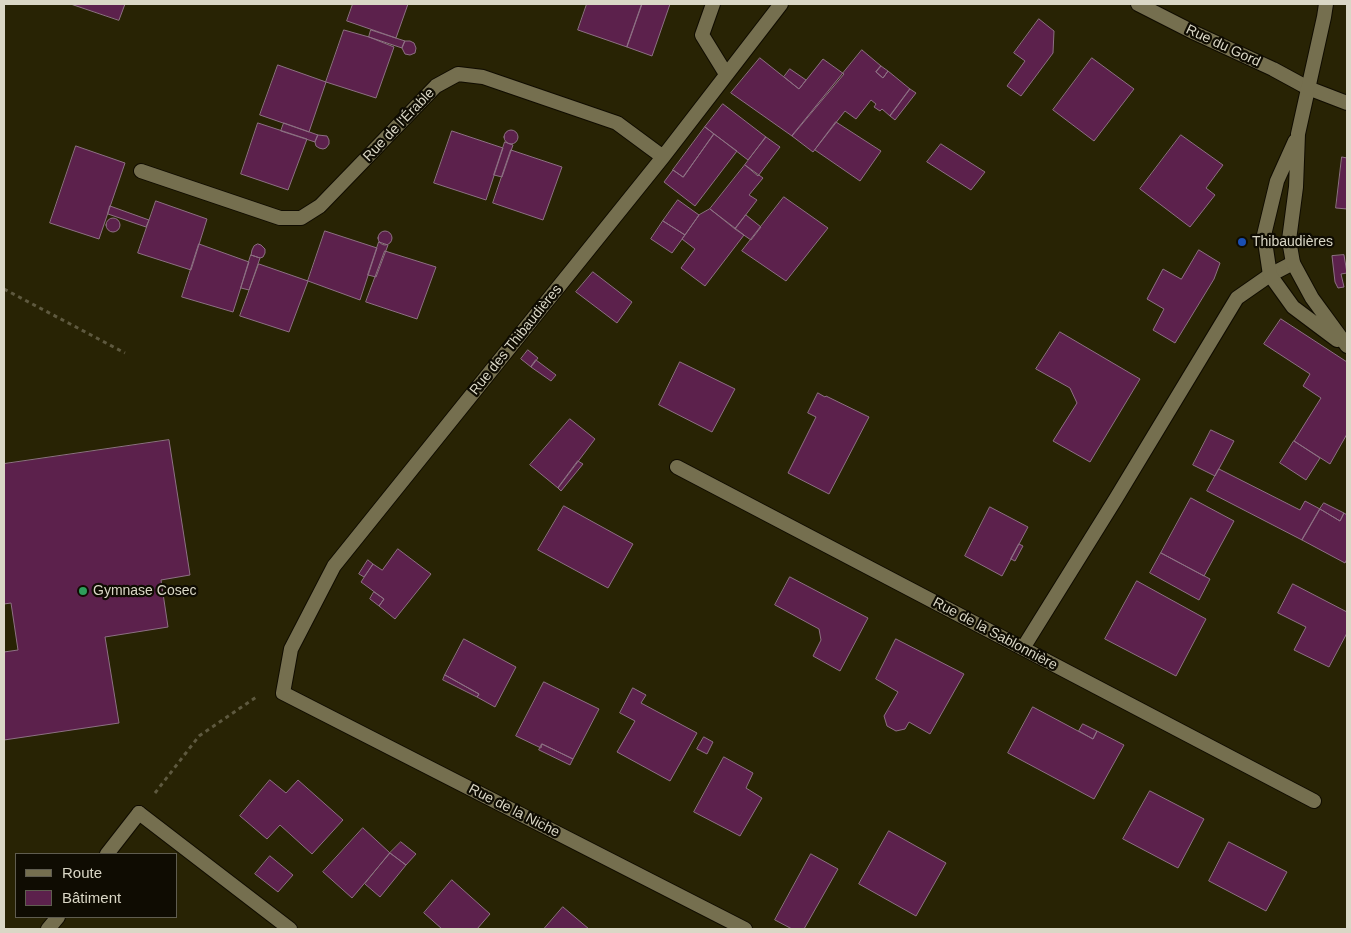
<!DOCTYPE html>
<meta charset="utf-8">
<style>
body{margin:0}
#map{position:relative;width:1351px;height:933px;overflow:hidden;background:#282304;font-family:Arial,sans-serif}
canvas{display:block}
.frame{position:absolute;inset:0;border:5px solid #dad7c6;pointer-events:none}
.legend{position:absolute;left:15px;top:853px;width:162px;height:65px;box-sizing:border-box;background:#0f0c02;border:1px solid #605d50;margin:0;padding:6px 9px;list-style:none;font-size:15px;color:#dad7c6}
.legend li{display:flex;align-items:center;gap:10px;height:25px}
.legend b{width:25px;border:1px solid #605d50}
</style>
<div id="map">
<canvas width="1351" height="933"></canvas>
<div class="frame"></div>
<ul class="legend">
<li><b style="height:6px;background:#756f4f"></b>Route</li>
<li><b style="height:14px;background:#5c214c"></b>Bâtiment</li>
</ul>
</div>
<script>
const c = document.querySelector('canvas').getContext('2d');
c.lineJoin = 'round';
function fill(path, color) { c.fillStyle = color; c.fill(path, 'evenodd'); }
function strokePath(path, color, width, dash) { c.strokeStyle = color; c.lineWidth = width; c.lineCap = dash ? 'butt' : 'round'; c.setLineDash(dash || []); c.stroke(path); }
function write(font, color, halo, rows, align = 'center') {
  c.font = font + ' Arial,sans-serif'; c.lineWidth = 4.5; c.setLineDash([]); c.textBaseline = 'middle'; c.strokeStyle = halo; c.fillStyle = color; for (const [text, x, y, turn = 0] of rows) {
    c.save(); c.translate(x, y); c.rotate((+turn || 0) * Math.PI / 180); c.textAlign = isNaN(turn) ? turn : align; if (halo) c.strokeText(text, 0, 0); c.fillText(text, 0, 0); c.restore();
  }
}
const building = new Path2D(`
 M 71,4 L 125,4 L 119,20 Z
 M 353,4 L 408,4 L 396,38 L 347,21 Z
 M 587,4 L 642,4 L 627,47 L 578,30 Z
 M 642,4 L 670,4 L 652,56 L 627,47 Z
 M 1039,19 L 1054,31 L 1053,53 L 1021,96 L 1007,86 L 1025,61 L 1014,53 Z
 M 344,30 L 369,37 L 394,47 L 376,98 L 326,82 Z
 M 371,30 L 405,41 L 402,48 L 369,37 Z
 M 405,41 L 410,41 L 414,43 L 416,48 L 415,53 L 410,55 L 405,54 L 402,48 Z
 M 862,50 L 881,66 L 876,72 L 883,78 L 888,71 L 910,89 L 890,116 L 882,109 L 880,111 L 874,107 L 876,104 L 871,100 L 856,119 L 845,111 L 813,152 L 792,136 Z
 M 760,58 L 799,89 L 823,59 L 844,74 L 792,136 L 731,93 Z
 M 1092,58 L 1134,89 L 1094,141 L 1053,110 Z
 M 278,65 L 326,82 L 309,132 L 260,115 Z
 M 881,66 L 888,71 L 883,78 L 876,72 Z
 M 790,69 L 806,80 L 799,89 L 784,77 Z
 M 910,89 L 916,93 L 895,120 L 890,116 Z
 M 723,104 L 766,137 L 748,160 L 705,127 Z
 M 836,122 L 881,151 L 860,181 L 815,150 Z
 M 258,123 L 307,139 L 288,190 L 241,174 Z
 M 284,123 L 318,135 L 315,142 L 281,131 Z
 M 705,127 L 714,134 L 683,177 L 673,170 Z
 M504 137a7 7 0 1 1 14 0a7 7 0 1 1-14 0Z
 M 452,131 L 503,148 L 486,200 L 434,183 Z
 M 714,134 L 737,151 L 695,206 L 664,182 L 673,170 L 683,177 Z
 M 318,135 L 327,136 L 329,140 L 329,144 L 326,148 L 323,149 L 319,148 L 316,146 L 315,142 Z
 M 1181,135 L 1223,165 L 1206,188 L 1215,195 L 1190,227 L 1140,189 Z
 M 766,137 L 780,147 L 758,176 L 745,165 Z
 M 505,142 L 513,145 L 502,177 L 494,175 Z
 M 941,144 L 985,172 L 971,190 L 927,162 Z
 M 76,146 L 125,163 L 99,239 L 50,223 Z
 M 511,150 L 562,167 L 543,220 L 493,203 Z
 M 1342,157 L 1347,158 L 1347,209 L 1336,208 Z
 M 745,165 L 763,178 L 749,195 L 757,200 L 735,229 L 710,209 Z
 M 784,197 L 828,228 L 786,281 L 742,251 Z
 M 678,200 L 699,215 L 685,235 L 663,221 Z
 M 156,201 L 207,219 L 191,270 L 138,253 Z
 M 110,206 L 149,220 L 146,227 L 108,214 Z
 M 710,209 L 744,235 L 705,286 L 681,268 L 695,249 L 682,239 L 699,215 Z
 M 746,215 L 761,227 L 751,240 L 735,229 Z
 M106 225a7 7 0 1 1 14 0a7 7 0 1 1-14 0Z
 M 663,221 L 685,235 L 672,253 L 651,239 Z
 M 325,231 L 377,248 L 360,300 L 308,281 Z
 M378 238a7 7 0 1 1 14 0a7 7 0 1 1-14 0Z
 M 379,242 L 388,245 L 376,277 L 368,275 Z
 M 199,244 L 249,262 L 233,312 L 182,297 Z
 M 258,244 L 261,245 L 265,249 L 265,253 L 263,257 L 260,258 L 251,255 L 252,250 L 254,246 Z
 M 1199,250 L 1220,263 L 1214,279 L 1175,343 L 1153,330 L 1164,309 L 1147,299 L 1163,269 L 1181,279 Z
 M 385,251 L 436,267 L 417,319 L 366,302 Z
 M 251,255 L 260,258 L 249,290 L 241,288 Z
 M 1344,255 L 1347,273 L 1341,274 L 1344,287 L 1338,288 L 1335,282 L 1332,256 Z
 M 259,264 L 308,281 L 289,332 L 240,316 Z
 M 593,272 L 632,302 L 617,323 L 576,292 Z
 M 1281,319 L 1347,362 L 1347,434 L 1330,464 L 1294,441 L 1321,398 L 1303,386 L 1310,374 L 1264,344 Z
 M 1060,332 L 1140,379 L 1090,462 L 1053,441 L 1077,403 L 1070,388 L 1036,369 Z
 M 528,350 L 538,358 L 531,367 L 521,359 Z
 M 536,360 L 556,375 L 551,381 L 531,367 Z
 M 680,362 L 735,389 L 712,432 L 659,405 Z
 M 818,393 L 825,397 L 826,396 L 869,417 L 829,494 L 788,473 L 816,417 L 808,413 Z
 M 570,419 L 595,439 L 558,488 L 530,465 Z
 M 1211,430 L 1234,441 L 1215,476 L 1193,465 Z
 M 169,440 L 190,575 L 161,580 L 168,627 L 105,637 L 119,723 L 4,740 L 4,652 L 18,650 L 11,603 L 4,604 L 4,464 Z
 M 1294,441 L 1320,458 L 1306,480 L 1280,463 Z
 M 578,461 L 583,464 L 561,491 L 558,488 Z
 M 1219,469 L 1300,510 L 1305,501 L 1320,509 L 1302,540 L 1207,491 Z
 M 1191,498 L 1234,521 L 1204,576 L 1161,553 Z
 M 1324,503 L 1344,513 L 1340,521 L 1320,509 Z
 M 564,506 L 633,544 L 608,588 L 538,550 Z
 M 990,507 L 1028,527 L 1002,576 L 965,556 Z
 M 1320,509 L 1340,521 L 1344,513 L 1347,515 L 1347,559 L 1345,563 L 1302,540 Z
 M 1019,544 L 1023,546 L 1015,561 L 1011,559 Z
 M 398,549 L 431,574 L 395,619 L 379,606 L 384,599 L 361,582 L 373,564 L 382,570 Z
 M 1161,553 L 1210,579 L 1199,600 L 1150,573 Z
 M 368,560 L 373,564 L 364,577 L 359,574 Z
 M 790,577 L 868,618 L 840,671 L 813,656 L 821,640 L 819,629 L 775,605 Z
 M 1137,581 L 1206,619 L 1176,676 L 1105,639 Z
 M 1293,584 L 1347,612 L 1347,633 L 1329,667 L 1294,650 L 1306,627 L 1278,613 Z
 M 374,592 L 384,599 L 379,606 L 370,599 Z
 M 464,639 L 516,667 L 495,707 L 477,697 L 479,694 L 445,675 Z
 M 896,639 L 964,674 L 930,734 L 909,722 L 905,729 L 896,731 L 887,726 L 884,716 L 898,692 L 876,679 Z
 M 445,675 L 479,694 L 477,697 L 443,680 Z
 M 544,682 L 599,709 L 573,759 L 542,744 L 541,748 L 516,736 Z
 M 633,688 L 646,695 L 641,703 L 697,733 L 670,781 L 617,752 L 635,721 L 620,713 Z
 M 1033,707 L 1093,739 L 1097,731 L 1124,745 L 1094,799 L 1008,753 Z
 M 1083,724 L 1097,731 L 1093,739 L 1079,731 Z
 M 704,737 L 713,742 L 707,754 L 697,749 Z
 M 542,744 L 573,759 L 570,765 L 539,750 Z
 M 724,757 L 753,773 L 746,788 L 762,798 L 740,836 L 694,812 Z
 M 270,780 L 286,793 L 298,780 L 343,820 L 312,854 L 280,825 L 267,839 L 240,816 Z
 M 1150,791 L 1204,819 L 1178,868 L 1123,839 Z
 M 363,828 L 390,853 L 352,898 L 323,872 Z
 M 889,831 L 946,863 L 916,916 L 859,884 Z
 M 401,842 L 416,854 L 406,865 L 390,853 Z
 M 1229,842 L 1287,872 L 1266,911 L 1209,881 Z
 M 390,853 L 406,865 L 380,897 L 365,884 Z
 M 811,854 L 838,869 L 804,929 L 792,929 L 775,920 Z
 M 270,856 L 293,875 L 278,892 L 255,874 Z
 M 452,880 L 490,914 L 477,929 L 442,929 L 424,913 Z
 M 563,907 L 589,929 L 544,929 Z`);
fill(building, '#5c214c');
strokePath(building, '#8d7083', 1);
const service = new Path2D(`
 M 139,813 L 290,929`);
const minor = new Path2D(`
 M 713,4 L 702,35 L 726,74
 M 1138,4 L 1195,33 L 1273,69 L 1308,88
 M 141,171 L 280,218 L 301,218 L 320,206 L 436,86 L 458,74 L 483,77 L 617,123 L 663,157
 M 677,467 L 1314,801
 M 1023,648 L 1115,500 L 1237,298 L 1270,275 L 1293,263
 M 107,854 L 139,813
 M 48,929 L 58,917
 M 745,929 L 283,693 L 291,649 L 334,566 L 663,157 L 781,4`);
const tertiary = new Path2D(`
 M 1326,4 L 1324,17 L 1298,134 L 1296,187 L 1289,240 L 1293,263 L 1312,298 L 1347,346
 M 1308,88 L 1347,103
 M 1295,141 L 1277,181 L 1264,235 L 1270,275 L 1293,307 L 1337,340`);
strokePath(service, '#100c00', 16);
strokePath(minor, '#100c00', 16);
strokePath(tertiary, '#100c00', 16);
strokePath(new Path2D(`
 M 4,289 L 125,353
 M 155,793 L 199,736 L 258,696`), '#5e593f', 3, [4, 4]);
strokePath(service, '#756f4f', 14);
strokePath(minor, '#756f4f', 14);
strokePath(tertiary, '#756f4f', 14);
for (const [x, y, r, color] of [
 [1242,242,5,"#1a4fb4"],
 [83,591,5,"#2e9e5b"]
]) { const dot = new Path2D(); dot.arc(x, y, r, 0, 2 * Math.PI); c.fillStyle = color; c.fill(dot); strokePath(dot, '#0f0c02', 2); }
write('14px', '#dad7c6', '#0f0c02', [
 ["Rue du Gord",1223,46,25],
 ["Rue de l'Érable",399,125,-46],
 ["Rue des Thibaudières",516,340,-51],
 ["Rue de la Sablonnière",995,634,28],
 ["Rue de la Niche",514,811,27]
]);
write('14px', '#dad7c6', '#0f0c02', [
 ["Thibaudières",1252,242],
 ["Gymnase Cosec",93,591]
], 'left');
</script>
